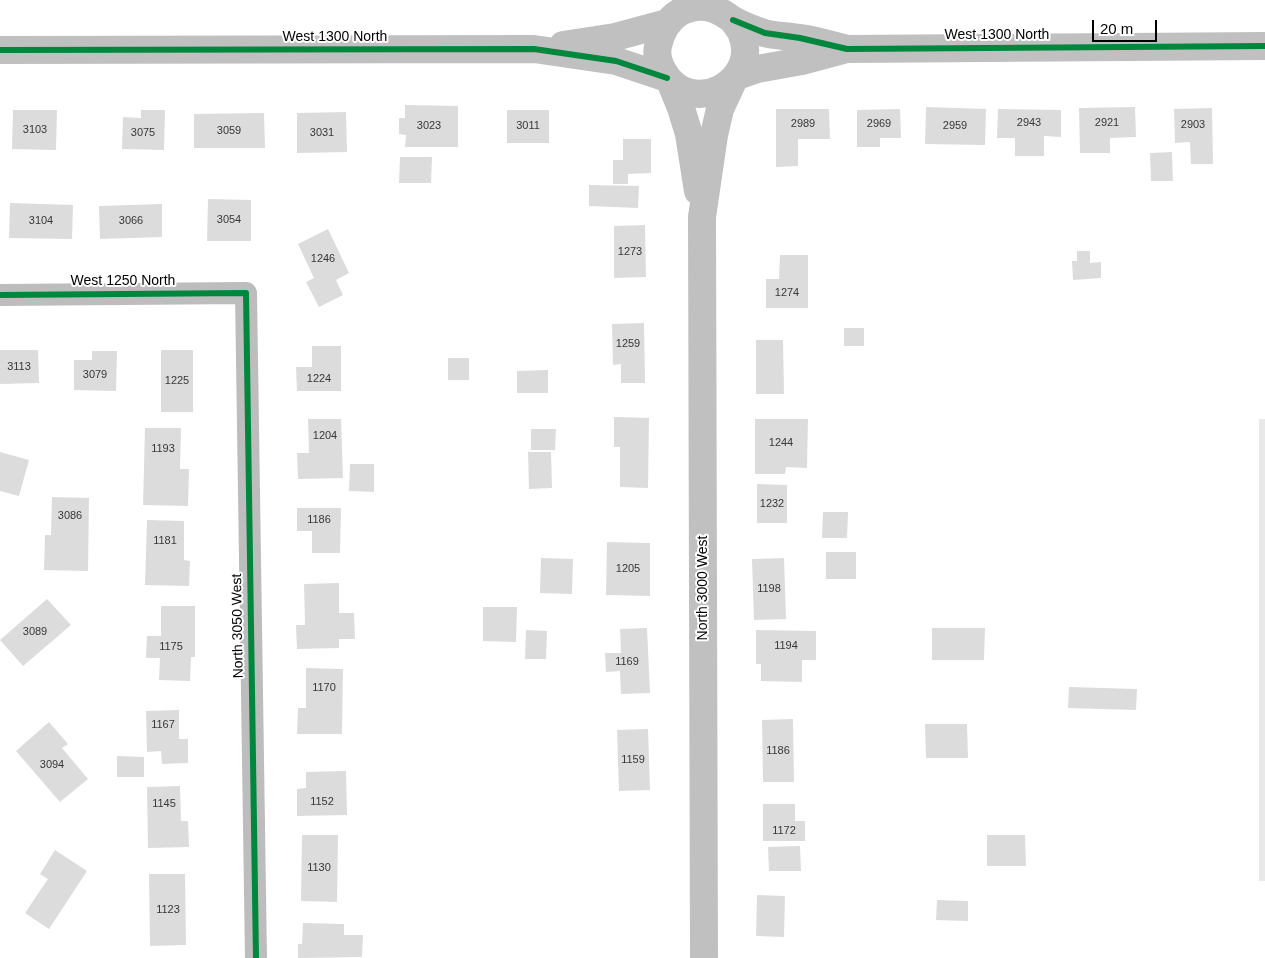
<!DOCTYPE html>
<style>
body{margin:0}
#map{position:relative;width:1265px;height:958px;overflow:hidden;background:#fff;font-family:Helvetica,sans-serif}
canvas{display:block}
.scale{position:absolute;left:1092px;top:20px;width:65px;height:22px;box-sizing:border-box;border:2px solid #000;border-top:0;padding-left:6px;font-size:15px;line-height:18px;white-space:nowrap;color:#000;-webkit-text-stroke:4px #fff;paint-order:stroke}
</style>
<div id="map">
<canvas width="1265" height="958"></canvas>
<div class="scale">20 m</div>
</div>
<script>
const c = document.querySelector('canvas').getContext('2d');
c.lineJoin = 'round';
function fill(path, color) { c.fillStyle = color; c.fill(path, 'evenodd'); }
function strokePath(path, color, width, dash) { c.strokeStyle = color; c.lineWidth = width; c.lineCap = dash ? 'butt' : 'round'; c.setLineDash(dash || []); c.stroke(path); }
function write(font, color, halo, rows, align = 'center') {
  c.font = font + ' Helvetica,sans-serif'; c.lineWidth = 4; c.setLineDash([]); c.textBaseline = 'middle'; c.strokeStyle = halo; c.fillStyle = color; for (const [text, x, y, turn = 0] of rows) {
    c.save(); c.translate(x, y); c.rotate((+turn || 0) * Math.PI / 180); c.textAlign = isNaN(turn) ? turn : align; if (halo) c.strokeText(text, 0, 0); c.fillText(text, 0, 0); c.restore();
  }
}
fill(new Path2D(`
 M 1259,419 L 1265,419 L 1265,881 L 1259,881 Z`), '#e9e9e9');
fill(new Path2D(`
 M 405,105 L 458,106 L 458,147 L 405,147 L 406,135 L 399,134 L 399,118 L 405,118 Z
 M 926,107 L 986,109 L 985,145 L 925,144 Z
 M 1135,107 L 1136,137 L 1110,138 L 1110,153 L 1080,153 L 1079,108 Z
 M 1212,108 L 1213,164 L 1191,164 L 1190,142 L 1175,143 L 1174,109 Z
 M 776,109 L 829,109 L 830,139 L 798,139 L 798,166 L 776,167 Z
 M 900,109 L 901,138 L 880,138 L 880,147 L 857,147 L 857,110 Z
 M 998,109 L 1061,110 L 1061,137 L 1044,136 L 1044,156 L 1015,156 L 1015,138 L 997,138 Z
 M 13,110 L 57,110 L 56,150 L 12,149 Z
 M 141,110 L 165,110 L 164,150 L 122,149 L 123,117 L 141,118 Z
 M 507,110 L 549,110 L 549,143 L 507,143 Z
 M 346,112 L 347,152 L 297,153 L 297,113 Z
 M 264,113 L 265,148 L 194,148 L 194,114 Z
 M 623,139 L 651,139 L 651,173 L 628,174 L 628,184 L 613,184 L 613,160 L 623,160 Z
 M 1172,152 L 1173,181 L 1151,181 L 1150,153 Z
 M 400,157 L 432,157 L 431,183 L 399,183 Z
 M 589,185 L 639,186 L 638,208 L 589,206 Z
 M 208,199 L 251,200 L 251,241 L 207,241 Z
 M 10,203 L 73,205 L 72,239 L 9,238 Z
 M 162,204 L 162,237 L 100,239 L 99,206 Z
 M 645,225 L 646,277 L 614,278 L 614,226 Z
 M 328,229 L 349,273 L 336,280 L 343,295 L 319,307 L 306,282 L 314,278 L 298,244 Z
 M 1077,251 L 1090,251 L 1090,263 L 1101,262 L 1101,278 L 1073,280 L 1072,261 L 1077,261 Z
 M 780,255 L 808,255 L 808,308 L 766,308 L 766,279 L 779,279 Z
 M 644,323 L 645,383 L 621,383 L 621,364 L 613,365 L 612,324 Z
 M 844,328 L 864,328 L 864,346 L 844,346 Z
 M 756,340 L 783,340 L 784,394 L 756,394 Z
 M 312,346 L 341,346 L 341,391 L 297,391 L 296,367 L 312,367 Z
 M 0,350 L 38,350 L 39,383 L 0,384 Z
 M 161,350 L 193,350 L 193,412 L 161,412 Z
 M 92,351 L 117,351 L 116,391 L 74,390 L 74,360 L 92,360 Z
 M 448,358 L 469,358 L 469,380 L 448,380 Z
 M 548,370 L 548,393 L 517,393 L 517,371 Z
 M 614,417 L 649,418 L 648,488 L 620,487 L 620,447 L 614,447 Z
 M 308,419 L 341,419 L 343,478 L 298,479 L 297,453 L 309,453 Z
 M 755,419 L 808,419 L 807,468 L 786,467 L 785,474 L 755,474 Z
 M 145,428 L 181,428 L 180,469 L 189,469 L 188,506 L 143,505 Z
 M 531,429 L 556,429 L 555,450 L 531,450 Z
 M 0,452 L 29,460 L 19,496 L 0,491 Z
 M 528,452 L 551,452 L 552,488 L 529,489 Z
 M 350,464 L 374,464 L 374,492 L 349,491 Z
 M 757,484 L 787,485 L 787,523 L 757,523 Z
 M 52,497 L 89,498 L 88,571 L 44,570 L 45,535 L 51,535 Z
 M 297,508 L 341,508 L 340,553 L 312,553 L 312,531 L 297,531 Z
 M 823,512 L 848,512 L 847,538 L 822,538 Z
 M 147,520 L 184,521 L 184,560 L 190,561 L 189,586 L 145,585 Z
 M 607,542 L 650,543 L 650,596 L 606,595 Z
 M 826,552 L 856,552 L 856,579 L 826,579 Z
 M 541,558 L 573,559 L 572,594 L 540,593 Z
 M 784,558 L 786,619 L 754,620 L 752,559 Z
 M 339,583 L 339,613 L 354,613 L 355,639 L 339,639 L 339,648 L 297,649 L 296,625 L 305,625 L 304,584 Z
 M 47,599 L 71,625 L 23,666 L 0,640 Z
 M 161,606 L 195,606 L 195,657 L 191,657 L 190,681 L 159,680 L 160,658 L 146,658 L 147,636 L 161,636 Z
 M 483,607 L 517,607 L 516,642 L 483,641 Z
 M 647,628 L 650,693 L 621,694 L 620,671 L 606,672 L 605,653 L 621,653 L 620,629 Z
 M 932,628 L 985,628 L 984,660 L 932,660 Z
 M 526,630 L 547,631 L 546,659 L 525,659 Z
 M 756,630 L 816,631 L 816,660 L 802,660 L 802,682 L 761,681 L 761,664 L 756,664 Z
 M 306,668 L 343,669 L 342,734 L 297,734 L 298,708 L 306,708 Z
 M 1069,687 L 1137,689 L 1136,710 L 1068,708 Z
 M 179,710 L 179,739 L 188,739 L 188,763 L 162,764 L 161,751 L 147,752 L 146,711 Z
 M 793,719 L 794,782 L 763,782 L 762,720 Z
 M 49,722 L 68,744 L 62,748 L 88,779 L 60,802 L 16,751 Z
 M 925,724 L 967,724 L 968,758 L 926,758 Z
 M 648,729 L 650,790 L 619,791 L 617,730 Z
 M 117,756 L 144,757 L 144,777 L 117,777 Z
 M 346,771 L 347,815 L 297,816 L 297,789 L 306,788 L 306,772 Z
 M 180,786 L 181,821 L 188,821 L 189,847 L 148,848 L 147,787 Z
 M 763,804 L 795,804 L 795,821 L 805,821 L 805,841 L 763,841 Z
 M 302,835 L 338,835 L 337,902 L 301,901 Z
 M 987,835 L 1025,835 L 1026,866 L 987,866 Z
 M 800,846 L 801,871 L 769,871 L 768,847 Z
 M 55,850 L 87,871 L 49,929 L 25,913 L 48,879 L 40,874 Z
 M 149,874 L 185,874 L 186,945 L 150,946 Z
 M 757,895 L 785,896 L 784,937 L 756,936 Z
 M 937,900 L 968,901 L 968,921 L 936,920 Z
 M 303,923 L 344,924 L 344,935 L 363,935 L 362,957 L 298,958 L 298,944 L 302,944 Z`), '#dcdcdc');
strokePath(new Path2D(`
 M 0,295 L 246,293 L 256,958`), '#bdbdbd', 22);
strokePath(new Path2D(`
 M 733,20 C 735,24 739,28 741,32 C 763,82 690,120 663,71 C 659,64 656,55 658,46 C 661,31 667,20 680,12 C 688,8 697,6 706,7 C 717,8 724,14 733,20 C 742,25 755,30 764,33 C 775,36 787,36 799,38 C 815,40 831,45 847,49 L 1265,46
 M 563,45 L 615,37 L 667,23
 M 0,50 L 534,49 L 616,61 L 667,78
 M 737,76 L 757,69 L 802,61 L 843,50
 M 670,81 L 681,108 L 689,134 L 698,191
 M 704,958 L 702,217 L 714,135 L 720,109 L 733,81`), '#c0c0c0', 28);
strokePath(new Path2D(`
 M 733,20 L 765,33 L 800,38 L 847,49 L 1265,46
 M 0,50 L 534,49 L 616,61 L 667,78
 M 0,295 L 246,293 L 256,958`), '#00873e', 6);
write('11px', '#373737', null, [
 ["2943",1029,123],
 ["2921",1107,123],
 ["2989",803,124],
 ["2969",879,124],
 ["2903",1193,125],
 ["3023",429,126],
 ["3011",528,126],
 ["2959",955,126],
 ["3103",35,130],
 ["3059",229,131],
 ["3075",143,133],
 ["3031",322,133],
 ["3054",229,220],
 ["3104",41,221],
 ["3066",131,221],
 ["1273",630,252],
 ["1246",323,259],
 ["1274",787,293],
 ["1259",628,344],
 ["3113",19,367],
 ["3079",95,375],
 ["1224",319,379],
 ["1225",177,381],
 ["1204",325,436],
 ["1244",781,443],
 ["1193",163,449],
 ["1232",772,504],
 ["3086",70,516],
 ["1186",319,520],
 ["1181",165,541],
 ["1205",628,569],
 ["1198",769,589],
 ["3089",35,632],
 ["1194",786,646],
 ["1175",171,647],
 ["1169",627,662],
 ["1170",324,688],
 ["1167",163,725],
 ["1186",778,751],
 ["1159",633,760],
 ["3094",52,765],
 ["1152",322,802],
 ["1145",164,804],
 ["1172",784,831],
 ["1130",319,868],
 ["1123",168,910]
]);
write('14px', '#000', '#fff', [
 ["West 1300 North",997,35],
 ["West 1300 North",335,37],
 ["West 1250 North",123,281],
 ["North 3000 West",703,588,-90],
 ["North 3050 West",238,626,-91]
]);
</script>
